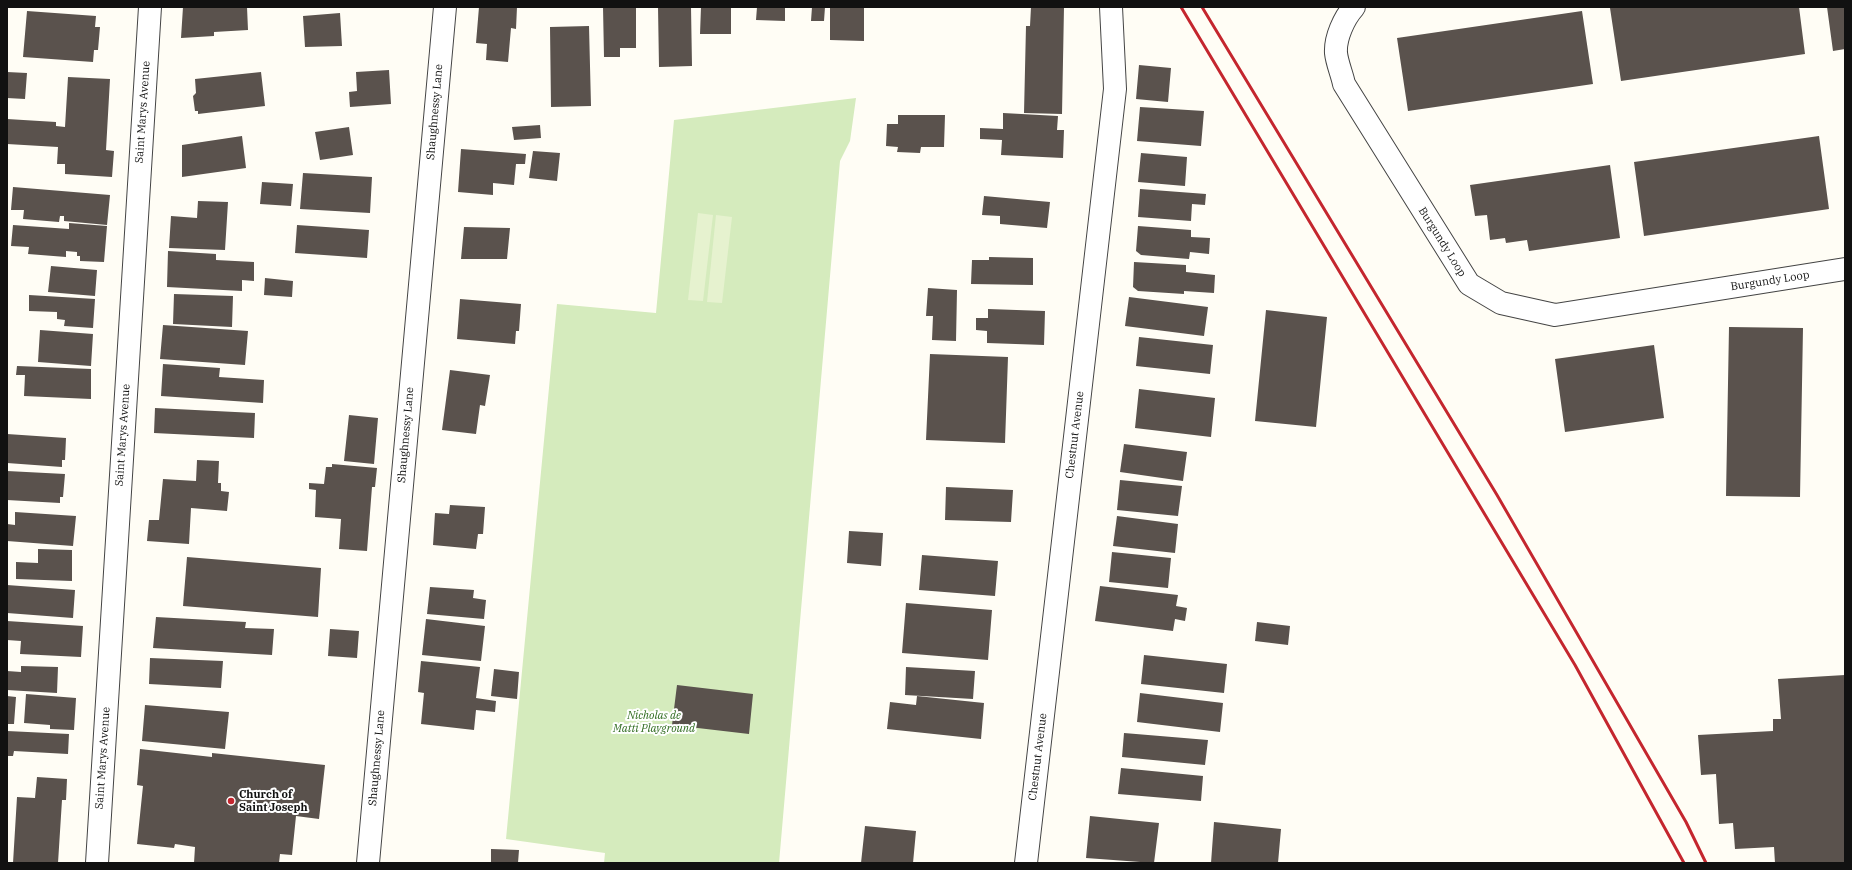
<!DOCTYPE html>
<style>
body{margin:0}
#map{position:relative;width:1852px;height:870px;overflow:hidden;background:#fffdf5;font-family:"IBM Plex Serif",serif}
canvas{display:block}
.frame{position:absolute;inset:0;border:8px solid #111;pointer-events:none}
</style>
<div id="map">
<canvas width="1852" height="870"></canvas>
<div class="frame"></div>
</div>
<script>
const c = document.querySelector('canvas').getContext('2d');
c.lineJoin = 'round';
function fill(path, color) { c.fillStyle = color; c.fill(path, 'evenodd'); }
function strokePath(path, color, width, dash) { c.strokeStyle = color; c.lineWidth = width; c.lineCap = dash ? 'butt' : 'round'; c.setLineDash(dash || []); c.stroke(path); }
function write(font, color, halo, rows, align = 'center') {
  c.font = font + ' "IBM Plex Serif",serif'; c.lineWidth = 4; c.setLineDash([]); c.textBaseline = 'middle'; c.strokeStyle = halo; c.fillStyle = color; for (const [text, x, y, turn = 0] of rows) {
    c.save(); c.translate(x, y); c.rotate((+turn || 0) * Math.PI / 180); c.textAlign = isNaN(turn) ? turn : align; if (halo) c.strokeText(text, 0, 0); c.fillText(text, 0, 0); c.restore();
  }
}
fill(new Path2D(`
 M 856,98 L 850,141 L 840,161 L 779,863 L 604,863 L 605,853 L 506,839 L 557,304 L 656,313 L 674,120 Z`), '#d5ebbd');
fill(new Path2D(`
 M 698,213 L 713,215 L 703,301 L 688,300 Z
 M 716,215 L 732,217 L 722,303 L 707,302 Z`), '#e6f2cf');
fill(new Path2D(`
 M 183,7 L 247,7 L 248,30 L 214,32 L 214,36 L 181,38 Z
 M 479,7 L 517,7 L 516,29 L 511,28 L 508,62 L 486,60 L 487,44 L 476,43 Z
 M 603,7 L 636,7 L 636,48 L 620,48 L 620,57 L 604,57 Z
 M 658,7 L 691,7 L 692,66 L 659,67 Z
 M 701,7 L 731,7 L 731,34 L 700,34 Z
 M 757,7 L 785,7 L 785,21 L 756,20 Z
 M 812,7 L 825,7 L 824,21 L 811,21 Z
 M 830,7 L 864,7 L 864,41 L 830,40 Z
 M 1031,7 L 1064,7 L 1062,114 L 1024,113 L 1026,26 L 1030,26 Z
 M 1617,7 L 1799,7 L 1805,54 L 1621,81 L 1610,8 Z
 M 1827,7 L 1845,7 L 1845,49 L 1833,51 Z
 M 27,11 L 96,16 L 95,27 L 100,27 L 98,50 L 94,50 L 93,62 L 23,57 Z
 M 1582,11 L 1593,84 L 1408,111 L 1397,38 Z
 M 340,13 L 342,46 L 305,47 L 303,16 Z
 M 589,26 L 591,106 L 551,107 L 550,27 Z
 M 1139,65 L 1171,68 L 1168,102 L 1136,99 Z
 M 389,70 L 391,104 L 350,107 L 349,92 L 357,91 L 356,72 Z
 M 7,72 L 27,73 L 25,99 L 7,98 Z
 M 261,72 L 265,106 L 198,114 L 198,111 L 195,111 L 193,96 L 196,93 L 195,79 Z
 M 68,77 L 110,79 L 106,150 L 114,151 L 112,177 L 65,174 L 65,164 L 57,164 L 58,147 L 7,144 L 7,119 L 56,122 L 56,126 L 65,127 Z
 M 1140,107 L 1204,111 L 1201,146 L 1137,141 Z
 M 1003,113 L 1058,116 L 1057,130 L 1064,130 L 1063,158 L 1001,155 L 1002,140 L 980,139 L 980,128 L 1003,129 Z
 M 898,115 L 945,115 L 944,147 L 921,147 L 920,153 L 897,152 L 898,147 L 886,146 L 887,124 L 898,124 Z
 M 540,125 L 541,138 L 514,140 L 512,127 Z
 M 349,127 L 353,155 L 320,160 L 315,132 Z
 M 242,136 L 246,168 L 182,177 L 182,145 Z
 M 1819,136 L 1829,209 L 1644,236 L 1634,162 Z
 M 461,149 L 526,154 L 525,164 L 516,164 L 514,185 L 493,183 L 493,195 L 458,192 Z
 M 533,151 L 560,153 L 557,181 L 529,178 Z
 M 1141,153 L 1187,157 L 1185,186 L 1138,182 Z
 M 1610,165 L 1620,238 L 1529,251 L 1527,240 L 1506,243 L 1505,238 L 1490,240 L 1487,215 L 1475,216 L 1470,185 Z
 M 303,173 L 372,177 L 370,213 L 300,209 Z
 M 262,182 L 293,184 L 291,206 L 260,204 Z
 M 13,187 L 110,195 L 107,225 L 64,221 L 64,216 L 60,216 L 59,222 L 23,219 L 24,210 L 11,210 Z
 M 1140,189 L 1206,194 L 1205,205 L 1192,204 L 1191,221 L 1138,217 Z
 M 984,196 L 1050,202 L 1047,228 L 1000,224 L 1000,216 L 982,215 Z
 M 198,201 L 228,202 L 225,250 L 169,248 L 171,216 L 197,218 Z
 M 69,223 L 107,226 L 104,262 L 80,261 L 80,256 L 77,256 L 77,252 L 66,251 L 66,257 L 28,254 L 29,247 L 11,246 L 13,225 L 69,229 Z
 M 297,225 L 369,230 L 367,258 L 295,253 Z
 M 1138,226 L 1191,230 L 1191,237 L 1210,238 L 1209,254 L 1190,252 L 1189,259 L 1141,255 L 1136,251 Z
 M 464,227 L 510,228 L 507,259 L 461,259 Z
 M 168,251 L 216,254 L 216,260 L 254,262 L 254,281 L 242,280 L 242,291 L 167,287 Z
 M 989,257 L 1033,258 L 1033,285 L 971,284 L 972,260 L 989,260 Z
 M 1134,262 L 1186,265 L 1186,272 L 1215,275 L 1214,293 L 1184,291 L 1184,294 L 1138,291 L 1133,287 Z
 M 51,266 L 97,270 L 95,296 L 48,292 Z
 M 265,278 L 293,281 L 292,297 L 264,295 Z
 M 928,288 L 957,290 L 956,341 L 932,340 L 933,316 L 926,316 Z
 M 174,294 L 233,296 L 232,327 L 173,324 Z
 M 29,295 L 95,299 L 93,328 L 64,326 L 65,320 L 57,319 L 57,312 L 29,311 Z
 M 1129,297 L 1208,307 L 1204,336 L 1125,326 Z
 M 460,299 L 521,304 L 519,331 L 516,331 L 515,344 L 457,339 Z
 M 988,309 L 1045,311 L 1044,345 L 987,343 L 987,331 L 976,330 L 976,318 L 988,318 Z
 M 1266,310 L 1327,317 L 1316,427 L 1255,421 Z
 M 163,325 L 248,331 L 245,365 L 160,359 Z
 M 1729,327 L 1803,328 L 1800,497 L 1726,496 Z
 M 40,330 L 93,334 L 91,366 L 38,362 Z
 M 1139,337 L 1213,345 L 1210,374 L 1136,366 Z
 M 1654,345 L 1664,418 L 1565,432 L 1555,359 Z
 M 930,354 L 1008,357 L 1005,443 L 926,440 Z
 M 163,364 L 220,368 L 219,377 L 264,380 L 263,403 L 161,396 Z
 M 17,366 L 91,369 L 91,399 L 24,396 L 25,375 L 16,375 Z
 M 450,370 L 490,375 L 485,406 L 480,405 L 476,434 L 442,430 Z
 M 1139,389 L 1215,398 L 1211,437 L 1135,428 Z
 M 155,408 L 255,413 L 254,438 L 154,433 Z
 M 349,415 L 378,418 L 374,464 L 344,461 Z
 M 7,434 L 66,438 L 65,460 L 62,460 L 62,467 L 7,463 Z
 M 1124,444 L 1187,452 L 1183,481 L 1120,472 Z
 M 197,460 L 219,461 L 218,483 L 221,483 L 221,491 L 229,492 L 227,511 L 191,508 L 189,544 L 147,541 L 149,520 L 159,520 L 163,479 L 196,481 Z
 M 332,464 L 377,468 L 375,487 L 372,487 L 367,551 L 339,549 L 341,519 L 315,517 L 316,490 L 309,489 L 309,483 L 324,484 L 326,467 L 332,467 Z
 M 7,471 L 65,474 L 63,497 L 60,497 L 60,503 L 7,500 Z
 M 1120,480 L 1182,486 L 1178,516 L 1117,510 Z
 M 946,487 L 1013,490 L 1011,522 L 945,520 Z
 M 450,505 L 485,507 L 483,534 L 478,534 L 476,549 L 433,545 L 435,513 L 449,514 Z
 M 15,512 L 76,516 L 73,546 L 7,541 L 7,524 L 15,525 Z
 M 1117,516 L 1178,524 L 1175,553 L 1113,546 Z
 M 849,531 L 883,533 L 881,566 L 847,563 Z
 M 38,549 L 72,550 L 72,581 L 16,579 L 16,562 L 38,563 Z
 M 1112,552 L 1171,558 L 1168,588 L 1109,582 Z
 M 922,555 L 998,561 L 995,596 L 919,590 Z
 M 187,557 L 321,568 L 318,617 L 183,606 Z
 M 7,585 L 75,590 L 73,618 L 7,613 Z
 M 1100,586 L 1178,595 L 1176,606 L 1187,608 L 1185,621 L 1175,619 L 1173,631 L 1095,621 Z
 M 430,587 L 474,590 L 473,598 L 486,600 L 484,619 L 427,614 Z
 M 906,603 L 992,610 L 988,660 L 902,653 Z
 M 156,617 L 246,622 L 245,628 L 274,629 L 272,655 L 153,648 Z
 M 426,619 L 485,626 L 481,661 L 422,655 Z
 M 7,621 L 83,626 L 81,657 L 20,654 L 21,641 L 7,640 Z
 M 1257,622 L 1290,626 L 1288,645 L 1255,641 Z
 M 330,629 L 359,631 L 357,658 L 328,656 Z
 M 1144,655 L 1227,664 L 1224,693 L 1141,684 Z
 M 150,658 L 223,661 L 221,688 L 149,684 Z
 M 421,661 L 480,667 L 476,698 L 496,701 L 495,712 L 476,710 L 474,730 L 421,724 L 424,693 L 418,692 Z
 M 21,666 L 58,667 L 57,693 L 7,690 L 7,671 L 21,672 Z
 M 906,667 L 975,671 L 973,699 L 905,695 Z
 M 494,669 L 519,672 L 517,699 L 491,696 Z
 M 1845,675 L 1845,863 L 1775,863 L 1774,847 L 1735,849 L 1733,823 L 1719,824 L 1716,774 L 1701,775 L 1698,735 L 1773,731 L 1773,719 L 1781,719 L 1778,679 Z
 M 677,685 L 753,694 L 749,734 L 672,725 Z
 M 1140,693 L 1223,703 L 1220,732 L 1137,722 Z
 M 26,694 L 76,698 L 74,730 L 50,729 L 50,725 L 24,723 Z
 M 7,696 L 16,697 L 14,724 L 7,724 Z
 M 917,696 L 984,703 L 981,739 L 887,729 L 890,702 L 916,705 Z
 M 145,705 L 229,712 L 225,749 L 142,741 Z
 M 7,731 L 69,734 L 68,754 L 14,751 L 13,756 L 7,756 Z
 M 1124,733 L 1208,740 L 1205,765 L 1122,757 Z
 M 140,749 L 212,757 L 212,753 L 325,765 L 319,819 L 296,816 L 292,855 L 280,854 L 279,863 L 194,863 L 195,847 L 175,844 L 174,848 L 137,844 L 143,786 L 137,785 Z
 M 1121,768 L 1203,776 L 1201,801 L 1118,794 Z
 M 37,777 L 67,779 L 66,800 L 62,800 L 58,863 L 13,863 L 17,797 L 35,798 Z
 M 1090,816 L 1159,823 L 1154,863 L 1086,858 Z
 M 1214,822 L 1281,829 L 1278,863 L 1211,863 Z
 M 865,826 L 916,831 L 913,863 L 861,863 Z
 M 491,849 L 519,850 L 518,863 L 491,863 Z`), '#5a524d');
const street = new Path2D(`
 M 1354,7 C 1344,18 1335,38 1336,53 C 1337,63 1342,74 1344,84 L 1469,284 L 1501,303 L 1555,315 L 1845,269
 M 97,863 L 150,7
 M 368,863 L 445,7
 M 1026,863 L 1115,89 L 1111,7`);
strokePath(street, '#444', 24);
strokePath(street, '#fff', 22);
strokePath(new Path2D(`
 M 1181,7 L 1575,665 L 1684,863
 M 1202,7 L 1497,495 L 1686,822 L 1706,863`), '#c4262e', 3);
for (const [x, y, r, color] of [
 [231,801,4,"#c4262e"]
]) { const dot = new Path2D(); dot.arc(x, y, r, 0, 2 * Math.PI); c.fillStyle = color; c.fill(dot); strokePath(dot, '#fff', 1.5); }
write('11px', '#111', '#fff', [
 ["Saint Marys Avenue",143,112,-86],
 ["Shaughnessy Lane",435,112,-85],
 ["Burgundy Loop",1442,242,58],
 ["Burgundy Loop",1770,281,-9],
 ["Saint Marys Avenue",123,435,-86],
 ["Shaughnessy Lane",406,435,-85],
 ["Chestnut Avenue",1075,435,-83],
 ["Chestnut Avenue",1038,757,-83],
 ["Saint Marys Avenue",103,758,-86],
 ["Shaughnessy Lane",377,758,-85]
]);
write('italic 11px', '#2f6b1f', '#fff', [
 ["Nicholas de",654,716],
 ["Matti Playground",654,729]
]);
write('bold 11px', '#111', '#fff', [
 ["Church of",239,795],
 ["Saint Joseph",239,808]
], 'left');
</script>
